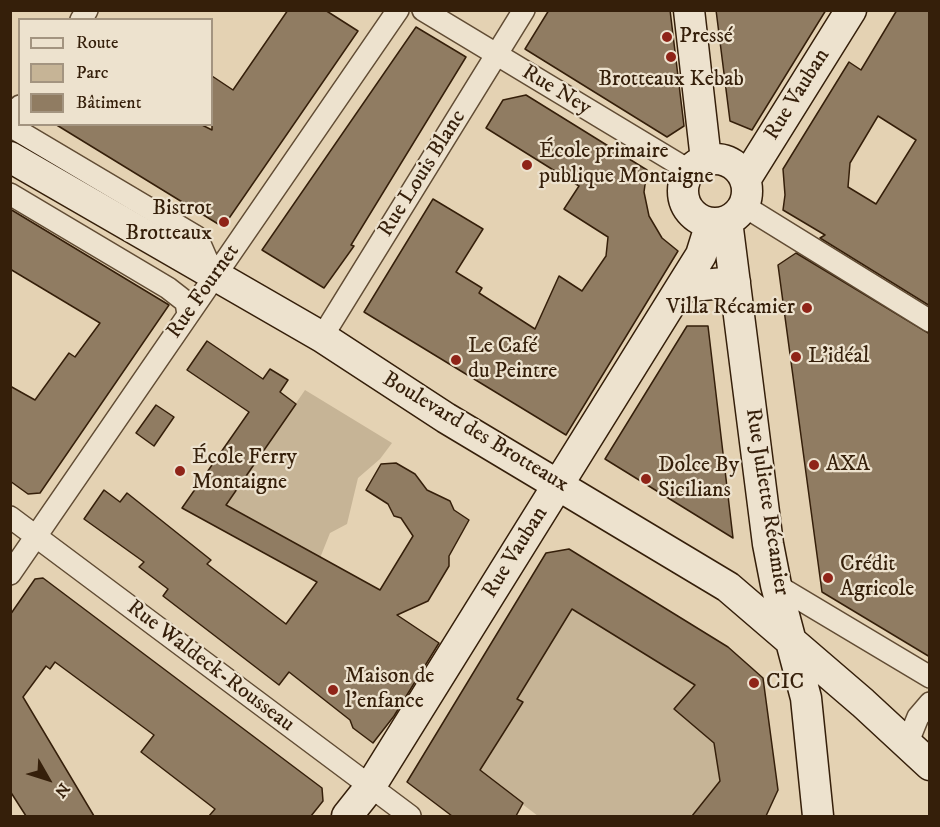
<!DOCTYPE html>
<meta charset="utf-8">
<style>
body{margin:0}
#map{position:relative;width:940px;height:827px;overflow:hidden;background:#e4d2b3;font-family:"IM FELL DW Pica",serif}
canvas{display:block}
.frame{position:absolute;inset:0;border:12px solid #351f0a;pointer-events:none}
.legend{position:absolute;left:18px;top:18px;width:195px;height:108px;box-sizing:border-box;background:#ede2ce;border:2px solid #a39480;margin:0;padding:8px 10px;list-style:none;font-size:18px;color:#351f0a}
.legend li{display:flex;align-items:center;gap:12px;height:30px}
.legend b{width:30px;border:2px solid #a39480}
.north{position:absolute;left:18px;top:749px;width:60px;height:60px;-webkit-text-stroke:4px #ede2ce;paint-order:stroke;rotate:129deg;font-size:16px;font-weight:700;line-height:24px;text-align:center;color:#351f0a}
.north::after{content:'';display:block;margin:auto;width:21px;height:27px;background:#351f0a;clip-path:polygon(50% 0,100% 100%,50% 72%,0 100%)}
</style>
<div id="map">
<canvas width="940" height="827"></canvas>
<div class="frame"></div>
<ul class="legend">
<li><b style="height:8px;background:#ede2ce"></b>Route</li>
<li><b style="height:16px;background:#c6b496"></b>Parc</li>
<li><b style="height:16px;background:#907c62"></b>Bâtiment</li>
</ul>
<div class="north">N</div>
</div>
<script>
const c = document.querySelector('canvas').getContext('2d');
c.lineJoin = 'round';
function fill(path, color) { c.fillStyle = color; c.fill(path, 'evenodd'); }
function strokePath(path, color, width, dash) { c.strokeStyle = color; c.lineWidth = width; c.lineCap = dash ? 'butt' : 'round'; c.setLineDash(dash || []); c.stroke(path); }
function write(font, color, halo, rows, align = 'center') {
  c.font = font + ' "IM FELL DW Pica",serif'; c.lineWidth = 4.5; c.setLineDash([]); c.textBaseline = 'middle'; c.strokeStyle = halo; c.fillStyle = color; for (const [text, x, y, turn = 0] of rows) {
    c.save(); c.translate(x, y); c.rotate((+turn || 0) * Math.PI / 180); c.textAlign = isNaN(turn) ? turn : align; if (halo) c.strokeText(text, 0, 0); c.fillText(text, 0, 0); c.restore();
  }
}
fill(new Path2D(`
 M 305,390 L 392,443 L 380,459 L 358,478 L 347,524 L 330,533 L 320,558 L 234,509 L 224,508 Z
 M 572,609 L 696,685 L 675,709 L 715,744 L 720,781 L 692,816 L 538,816 L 475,768 L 492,752 L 522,702 L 517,699 Z`), '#c6b496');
const building = new Path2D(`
 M 288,10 L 325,10 L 358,31 L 223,227 L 55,124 L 200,124 L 212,130 L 212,76 L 233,90 Z
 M 549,10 L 670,10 L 684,126 L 667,137 L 525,49 Z
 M 716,10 L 826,10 L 752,130 L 730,121 Z
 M 897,10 L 930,10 L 930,306 L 820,238 L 825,235 L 783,210 L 785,195 L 783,169 L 849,62 L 861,70 ZM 878,116 L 916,140 L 876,204 L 848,187 L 850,163 Z
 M 416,27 L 466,57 L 351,245 L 354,246 L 324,288 L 262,250 Z
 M 526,95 L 647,170 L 644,192 L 649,216 L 662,238 L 678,251 L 566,435 L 364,312 L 433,199 L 483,229 L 456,272 L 482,288 L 479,293 L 535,329 L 559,276 L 582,291 L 606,256 L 608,237 L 564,209 L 579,186 L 486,128 L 503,100 Z
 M 10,209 L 169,305 L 40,493 L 28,494 L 10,481 L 10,386 L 35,400 L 69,353 L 75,357 L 100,323 L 10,269 Z
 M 796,253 L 930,334 L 930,657 L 822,592 L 778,265 Z
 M 687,326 L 708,326 L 733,538 L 605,459 Z
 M 207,341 L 263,379 L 270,369 L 288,380 L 280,392 L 296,404 L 226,505 L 380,590 L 413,536 L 401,518 L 394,516 L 388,504 L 366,490 L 381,464 L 396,463 L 415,474 L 427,490 L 450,501 L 454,510 L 469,520 L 449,556 L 449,566 L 428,601 L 397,615 L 439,643 L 394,716 L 373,743 L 353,728 L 350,720 L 289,672 L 279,685 L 163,596 L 168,589 L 139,567 L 144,562 L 84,519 L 104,490 L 120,502 L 127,493 L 211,560 L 207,564 L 286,624 L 317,582 L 182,508 L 249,412 L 187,370 Z
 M 156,405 L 174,417 L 154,446 L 136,433 Z
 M 569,549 L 728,647 L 763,678 L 778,790 L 766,816 L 692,816 L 720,781 L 714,743 L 674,709 L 695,685 L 572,609 L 517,699 L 523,702 L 480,770 L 523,803 L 516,816 L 452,816 L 407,782 L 546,553 Z
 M 43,578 L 322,788 L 323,801 L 311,816 L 209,816 L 215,809 L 141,752 L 154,735 L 55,662 L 50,669 L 46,666 L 23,697 L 94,816 L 26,816 L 10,791 L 10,615 L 35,579 Z`);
fill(building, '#907c62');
strokePath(building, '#351f0a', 1.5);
const street = new Path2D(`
 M 423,10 L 690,171
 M 81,20 L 87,10
 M 10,118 L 20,106
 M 10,126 L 197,237 L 214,276
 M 10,194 L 168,288 L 186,302 L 188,315
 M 744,206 L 930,321
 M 322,337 L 524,10
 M 10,517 L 410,816
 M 10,574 L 398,10
 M 776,585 L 930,677
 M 907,744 L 918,717 L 930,703`);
const secondary = new Path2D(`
 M 689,10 L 706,160
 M 10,157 L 322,337 L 446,418 L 728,587 L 863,703 L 930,765
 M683 191a32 32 0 1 1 64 0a32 32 0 1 1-64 0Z
 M 745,180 L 851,10
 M 727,221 L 768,544 L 776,585 L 806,698 L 818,816
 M 681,287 L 735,282
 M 347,816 L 370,787 L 681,287 L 701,255 L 711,223`);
strokePath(street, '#614c34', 24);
strokePath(secondary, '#351f0a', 33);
strokePath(street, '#ede2ce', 21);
strokePath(secondary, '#ede2ce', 30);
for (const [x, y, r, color] of [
 [667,37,6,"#8f2418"],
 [671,57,6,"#8f2418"],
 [527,165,6,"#8f2418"],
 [224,222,6,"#8f2418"],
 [807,308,6,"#8f2418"],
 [796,357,6,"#8f2418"],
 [456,360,6,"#8f2418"],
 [814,465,6,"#8f2418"],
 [180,471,6,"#8f2418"],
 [646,479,6,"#8f2418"],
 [828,578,6,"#8f2418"],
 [754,683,6,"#8f2418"],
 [333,690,6,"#8f2418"]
]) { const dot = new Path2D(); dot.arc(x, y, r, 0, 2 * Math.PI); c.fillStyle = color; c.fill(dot); strokePath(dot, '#ede2ce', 2); }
write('22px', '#351f0a', '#ede2ce', [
 ["Pressé",679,37],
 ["Brotteaux Kebab",671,80,"center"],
 ["École primaire",539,152],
 ["publique Montaigne",539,177],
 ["Bistrot",212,209,"right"],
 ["Brotteaux",212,234,"right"],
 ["Villa Récamier",795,308,"right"],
 ["Le Café",468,347],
 ["du Peintre",468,372],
 ["L'idéal",808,357],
 ["École Ferry",192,458],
 ["Montaigne",192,483],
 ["AXA",826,465],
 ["Dolce By",658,466],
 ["Sicilians",658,491],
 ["Crédit",840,565],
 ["Agricole",840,590],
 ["Maison de",345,677],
 ["l'enfance",345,702],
 ["CIC",766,683]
], 'left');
write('22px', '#351f0a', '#ede2ce', [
 ["Rue Ney",556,91,31],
 ["Rue Vauban",798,95,-58],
 ["Rue Louis Blanc",423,174,-58],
 ["Rue Fournet",204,292,-55],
 ["Boulevard des Brotteaux",475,433,31],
 ["Rue Juliette Récamier",766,502,81],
 ["Rue Vauban",516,553,-58],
 ["Rue Waldeck-Rousseau",210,667,37]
]);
</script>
